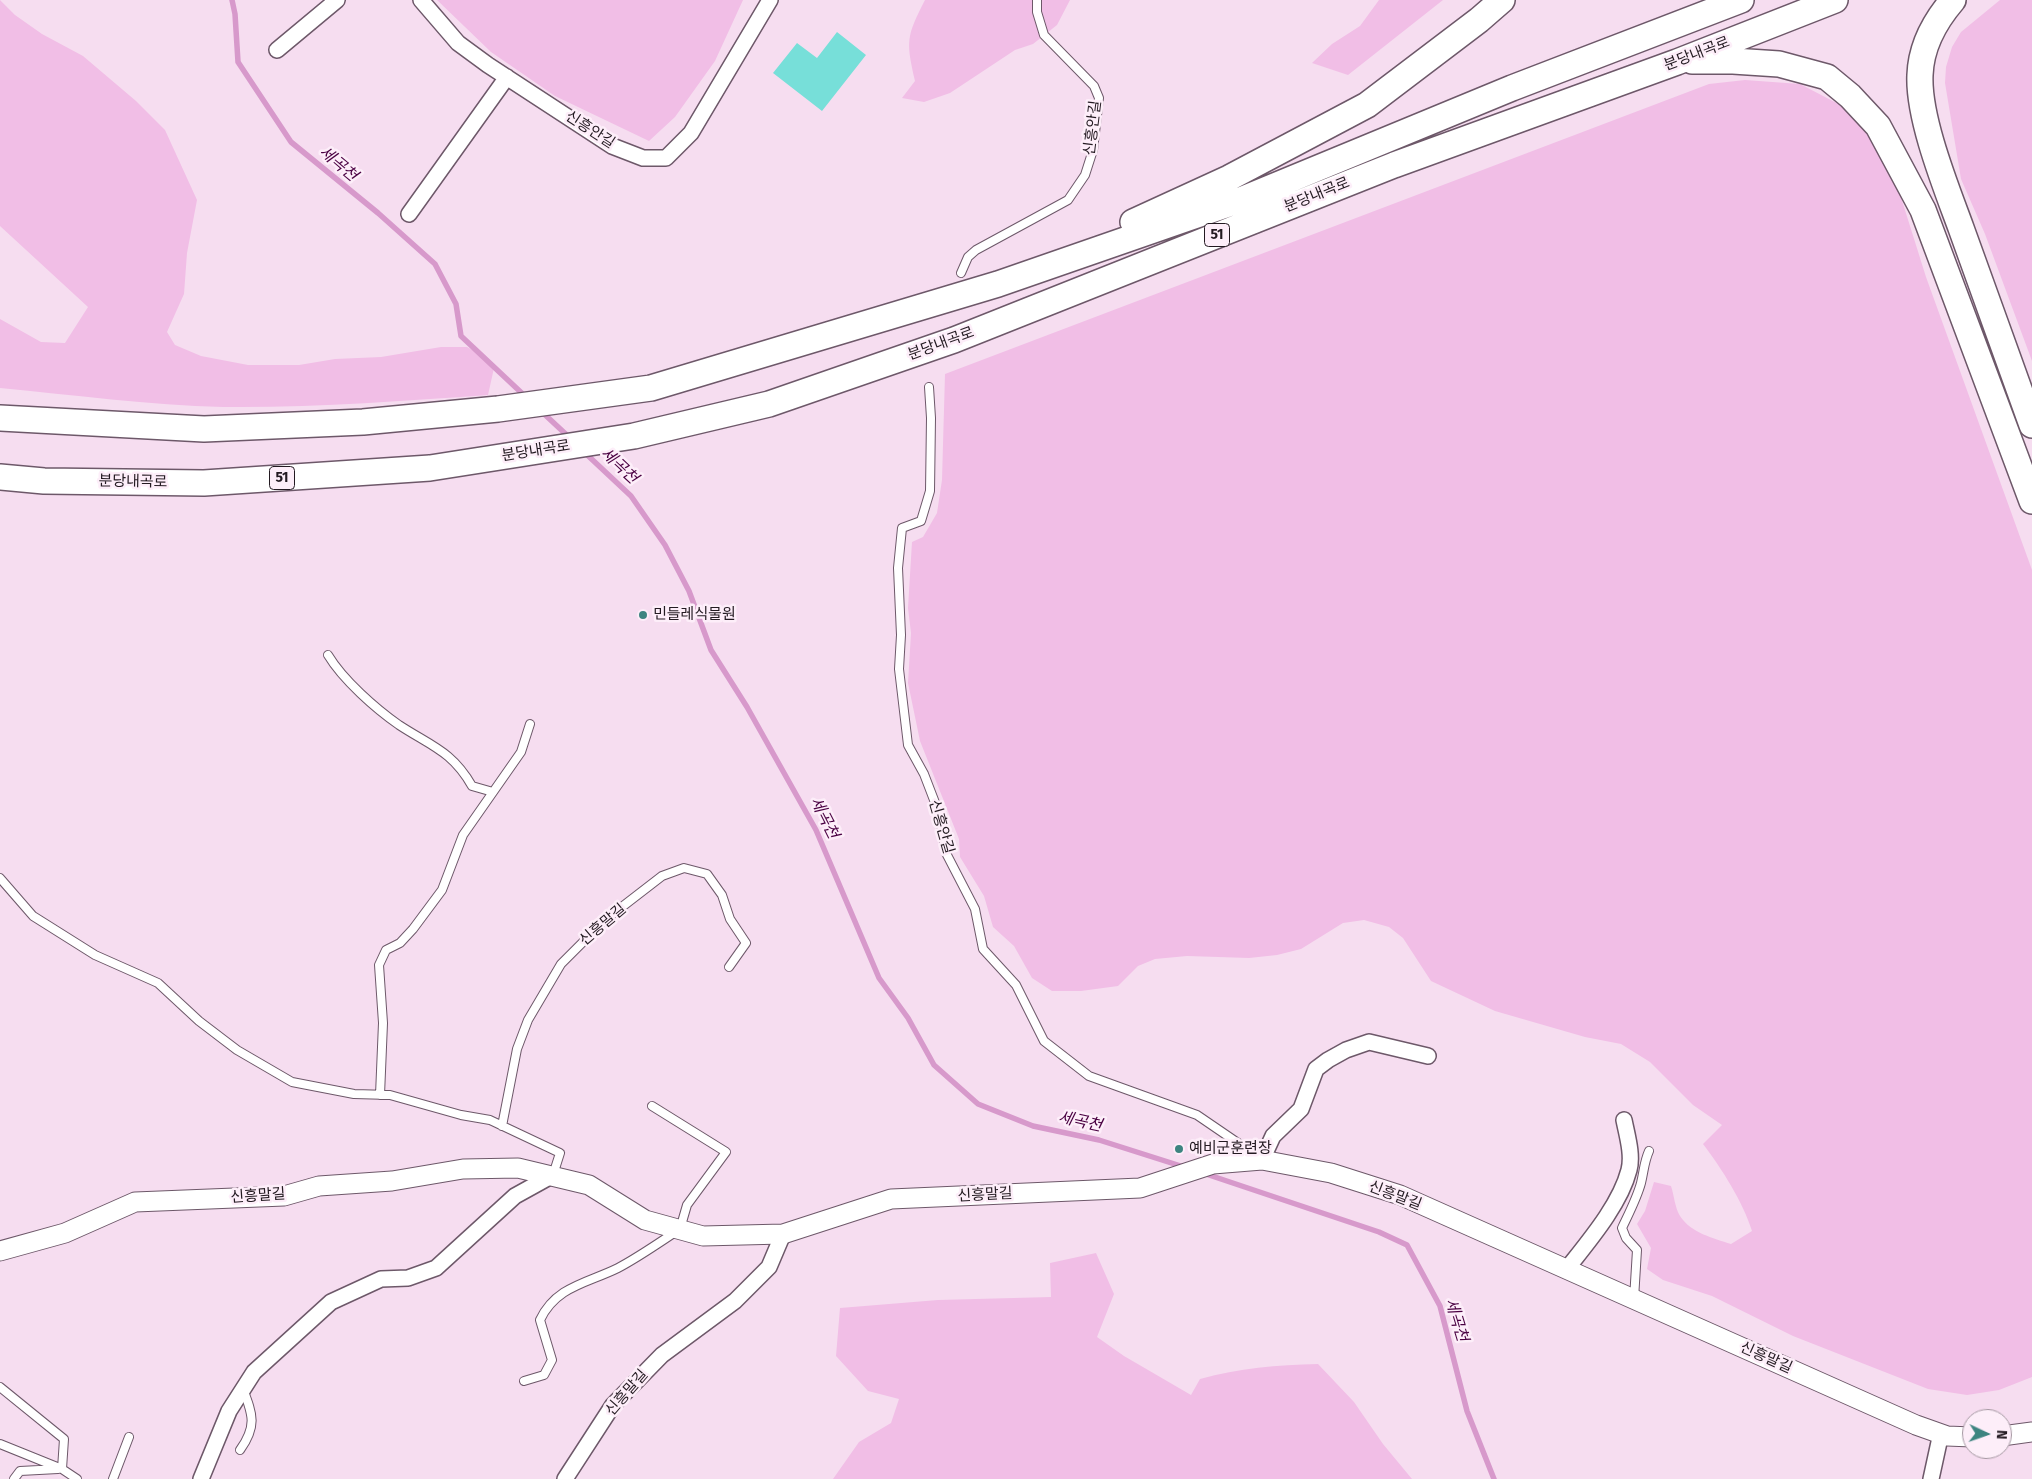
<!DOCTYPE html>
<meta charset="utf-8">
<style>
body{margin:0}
#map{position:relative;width:2032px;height:1479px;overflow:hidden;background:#f6ddf0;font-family:"Fira Sans",sans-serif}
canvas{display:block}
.north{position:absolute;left:1962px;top:1409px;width:50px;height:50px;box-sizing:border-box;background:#fdeef9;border:1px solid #a699a3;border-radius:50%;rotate:93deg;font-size:14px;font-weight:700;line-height:20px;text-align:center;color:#231a21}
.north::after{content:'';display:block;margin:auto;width:18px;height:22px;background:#3d8480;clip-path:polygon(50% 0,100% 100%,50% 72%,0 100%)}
</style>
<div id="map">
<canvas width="2032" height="1479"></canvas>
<div class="north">N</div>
</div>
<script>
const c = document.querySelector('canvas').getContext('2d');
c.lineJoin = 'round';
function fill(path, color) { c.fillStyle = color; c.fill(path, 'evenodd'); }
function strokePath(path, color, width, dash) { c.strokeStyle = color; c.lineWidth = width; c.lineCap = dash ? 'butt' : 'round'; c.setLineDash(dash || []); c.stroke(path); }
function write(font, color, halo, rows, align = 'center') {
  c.font = font + ' "Fira Sans","Noto Sans KR",sans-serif'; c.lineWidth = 5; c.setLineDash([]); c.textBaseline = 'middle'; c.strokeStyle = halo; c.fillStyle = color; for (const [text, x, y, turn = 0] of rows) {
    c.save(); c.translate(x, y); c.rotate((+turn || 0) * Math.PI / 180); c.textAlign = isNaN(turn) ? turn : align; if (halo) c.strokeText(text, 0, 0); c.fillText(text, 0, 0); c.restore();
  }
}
fill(new Path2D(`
 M 0,0 L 15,15 L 42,34 L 83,56 L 136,101 L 165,130 L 197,200 L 187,253 L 184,294 L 167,332 L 175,345 L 201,356 L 248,365 L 299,365 L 335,359 L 381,357 L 441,347 L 467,347 L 486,357 L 494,368 L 488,395 C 400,401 312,408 223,407 C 149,405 74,395 0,388 L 0,319 L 41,342 L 65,343 L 88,307 L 0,226 Z
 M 437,0 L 743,0 L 715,61 L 675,117 L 649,141 L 555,96 L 491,52 Z
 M 925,0 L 1070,0 L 1057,25 L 1033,44 L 1015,50 L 950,93 L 924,102 L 902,98 L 915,81 C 906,41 906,37 925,0 Z
 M 1379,0 L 1443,0 L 1348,75 L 1312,63 L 1332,44 L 1360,26 Z
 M 2000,0 L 2032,0 L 2032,361 L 1985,234 L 1961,179 L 1945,83 L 1946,67 L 1952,47 L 1961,32 Z
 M 1745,80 L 1800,84 L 1852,111 L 1876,139 L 1899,191 L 1926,277 L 2032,570 L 2032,1377 L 1999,1390 L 1967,1395 L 1928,1389 L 1793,1336 L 1712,1296 L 1663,1280 L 1647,1269 L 1651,1248 L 1637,1224 L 1645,1211 L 1654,1182 L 1671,1186 C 1674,1195 1675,1208 1680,1216 C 1691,1233 1713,1238 1731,1244 L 1752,1231 C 1743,1202 1722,1169 1703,1144 L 1722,1125 L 1693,1105 L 1650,1062 L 1621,1044 L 1585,1037 L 1495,1011 L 1431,981 L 1403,938 L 1389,927 L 1364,920 L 1343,923 L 1301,949 L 1277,955 L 1249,958 L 1187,956 L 1155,959 L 1138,966 L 1118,986 L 1081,991 L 1052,991 L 1032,978 L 1014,946 L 993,927 L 984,896 L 960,857 L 959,839 L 920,741 L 908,683 L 911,633 L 908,608 L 912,542 L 923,537 L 937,513 L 942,480 L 945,374 L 1709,84 Z
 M 1096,1253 L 1114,1294 L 1097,1337 L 1124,1356 L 1191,1395 L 1200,1379 C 1239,1368 1277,1365 1318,1364 L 1354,1402 L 1383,1444 L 1412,1479 L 833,1479 L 859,1442 L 891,1423 L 899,1399 L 868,1391 L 836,1356 L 840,1308 L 938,1300 L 1051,1297 L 1050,1263 Z`), '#f1bee6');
strokePath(new Path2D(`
 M 232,0 L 235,14 L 238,62 L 291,142 L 378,213 L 435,264 L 456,304 L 461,336 L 527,398
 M 541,411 L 571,439
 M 583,451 L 631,496 L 665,545 L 689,591 L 711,650 L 747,707 L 816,830 L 879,978 L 908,1018 L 934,1065 L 978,1104 L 1033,1126 L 1099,1140 L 1184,1167
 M 1203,1173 L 1379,1232 L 1407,1245 L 1440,1306 L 1467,1411 L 1494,1479`), '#d799cb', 5.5);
fill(new Path2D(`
 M 837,32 L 866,55 L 822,111 L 773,73 L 797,43 L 817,58 Z`), '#77dfd9');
const service = new Path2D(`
 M 961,273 L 968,257 L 976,250 L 1068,200 L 1085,175 L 1093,150 L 1099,98 L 1094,86 L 1044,35 L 1037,12 L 1037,0
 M 929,387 L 931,418 L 930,491 L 921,521 L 902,528 L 898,568 L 901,635 L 899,669 L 908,745 L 924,774 L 939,813 L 946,853 L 975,909 L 983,949 L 1016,985 L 1044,1041 L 1089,1076 L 1197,1115 L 1257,1156
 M 328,655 C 343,680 376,709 399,725 C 431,746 452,751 472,786 L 493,792
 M 0,878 L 33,916 L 95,955 L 158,983 L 199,1021 L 237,1050 L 292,1082 L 354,1094 L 390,1095 L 461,1115 L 490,1120 L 560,1153 L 553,1175
 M 380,1095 L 383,1023 L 379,965 L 386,950 L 400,943 L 413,929 L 442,890 L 463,835 L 521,752 L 530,724
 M 502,1126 L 517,1049 L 528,1020 L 561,964 L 605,920 L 662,876 L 684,868 L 707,874 L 722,895 L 730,919 L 746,943 L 729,967
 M 1634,1299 L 1637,1250 L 1626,1238 L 1622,1228 C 1629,1213 1637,1198 1641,1183 C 1644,1171 1644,1162 1649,1151
 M 524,1381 L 544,1375 L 552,1360 L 540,1320 C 556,1286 588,1283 618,1268 C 639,1257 660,1242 680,1229 L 687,1205 L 726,1152 L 652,1106
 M 0,1387 L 64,1439 L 62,1469
 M 0,1444 L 62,1469 L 77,1479
 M 240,1450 C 257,1426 253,1415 243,1389
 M 14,1479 L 20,1471 L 58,1469
 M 113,1479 L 129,1437`);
const minor = new Path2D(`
 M 421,0 L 458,43 L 488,65 L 612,146 L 643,158 L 666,158 L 691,133 L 770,0
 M 277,50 L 337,0
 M 409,214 L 507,77
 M 1262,1160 L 1273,1136 L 1301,1109 L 1316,1069 L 1328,1060 L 1346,1050 L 1369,1042 L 1428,1056
 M 1566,1270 C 1588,1242 1620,1205 1629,1170 C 1633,1155 1627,1135 1624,1120
 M 201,1479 L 229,1411 L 254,1372 L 331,1302 L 381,1279 L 408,1278 L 436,1268 L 515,1196 L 553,1175
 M 565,1479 L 613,1405 L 662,1355 L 735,1301 L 769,1267 L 783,1234
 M 1931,1479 L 1941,1433`);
const tertiary = new Path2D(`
 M 0,1251 L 65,1233 L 135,1202 L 284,1196 L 319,1186 L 392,1181 L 463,1169 L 518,1168 L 589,1185 L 645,1220 L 703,1236 L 783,1234 L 891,1199 L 1140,1188 L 1213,1164 L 1262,1160 L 1331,1173 L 1400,1195 L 1916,1425 L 1947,1436 L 1972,1437
 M 2002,1436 L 2032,1432`);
const trunk = new Path2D(`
 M 1953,0 C 1935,21 1921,46 1920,75 C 1918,118 1946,187 1961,228 C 1985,294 2008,359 2032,425
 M 1692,61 L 1733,61 L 1779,64 L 1827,77 L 1850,96 L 1878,126 L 1923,210 L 2032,501
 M 1133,222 L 1229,178 L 1367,105 L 1479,20 L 1502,0
 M 0,418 L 204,429 L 363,422 L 498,409 L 651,388 L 998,284 L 1243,199 L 1512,88 L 1741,0
 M 0,477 L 44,481 L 204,483 L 430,468 L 634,436 L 769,404 L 954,340 L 1394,165 L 1677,62 L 1835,0`);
strokePath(service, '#6d5869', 10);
strokePath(minor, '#6d5869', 18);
strokePath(tertiary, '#6d5869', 21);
strokePath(trunk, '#6d5869', 28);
strokePath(service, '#fff', 8);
strokePath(minor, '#fff', 15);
strokePath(tertiary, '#fff', 19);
strokePath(trunk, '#fff', 25);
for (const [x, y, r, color] of [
 [643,615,5,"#3d8480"],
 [1179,1149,5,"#3d8480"]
]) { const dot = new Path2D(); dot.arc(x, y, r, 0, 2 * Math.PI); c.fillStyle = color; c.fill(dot); strokePath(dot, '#fdeef9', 2); }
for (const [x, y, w] of [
 [1217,235,25],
 [282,478,25]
]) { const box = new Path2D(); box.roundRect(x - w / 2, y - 11.5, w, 23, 4); c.fillStyle = '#fdeef9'; c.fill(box); strokePath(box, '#231a21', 1); }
write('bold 14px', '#231a21', null, [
 ["51",1217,235],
 ["51",282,478]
]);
write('15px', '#231a21', '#fdeef9', [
 ["분당내곡로",1697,54,-21],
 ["신흥안길",1093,128,-83],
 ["신흥안길",590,130,33],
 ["분당내곡로",1317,195,-22],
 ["분당내곡로",941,344,-20],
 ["분당내곡로",536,451,-9],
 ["분당내곡로",133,482,1],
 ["신흥안길",941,827,74],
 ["신흥말길",603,925,-40],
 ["신흥말길",985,1195,-3],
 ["신흥말길",258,1196,-4],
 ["신흥말길",1395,1196,21],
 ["신흥말길",1766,1358,24],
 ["신흥말길",627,1393,-49]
]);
write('15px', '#231a21', '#fdeef9', [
 ["민들레식물원",653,615],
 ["예비군훈련장",1189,1149]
], 'left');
write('italic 16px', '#4a0042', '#fdeef9', [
 ["세곡천",338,164,40],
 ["세곡천",619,466,43],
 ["세곡천",824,818,63],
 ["세곡천",1080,1122,12],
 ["세곡천",1456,1320,73]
]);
</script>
